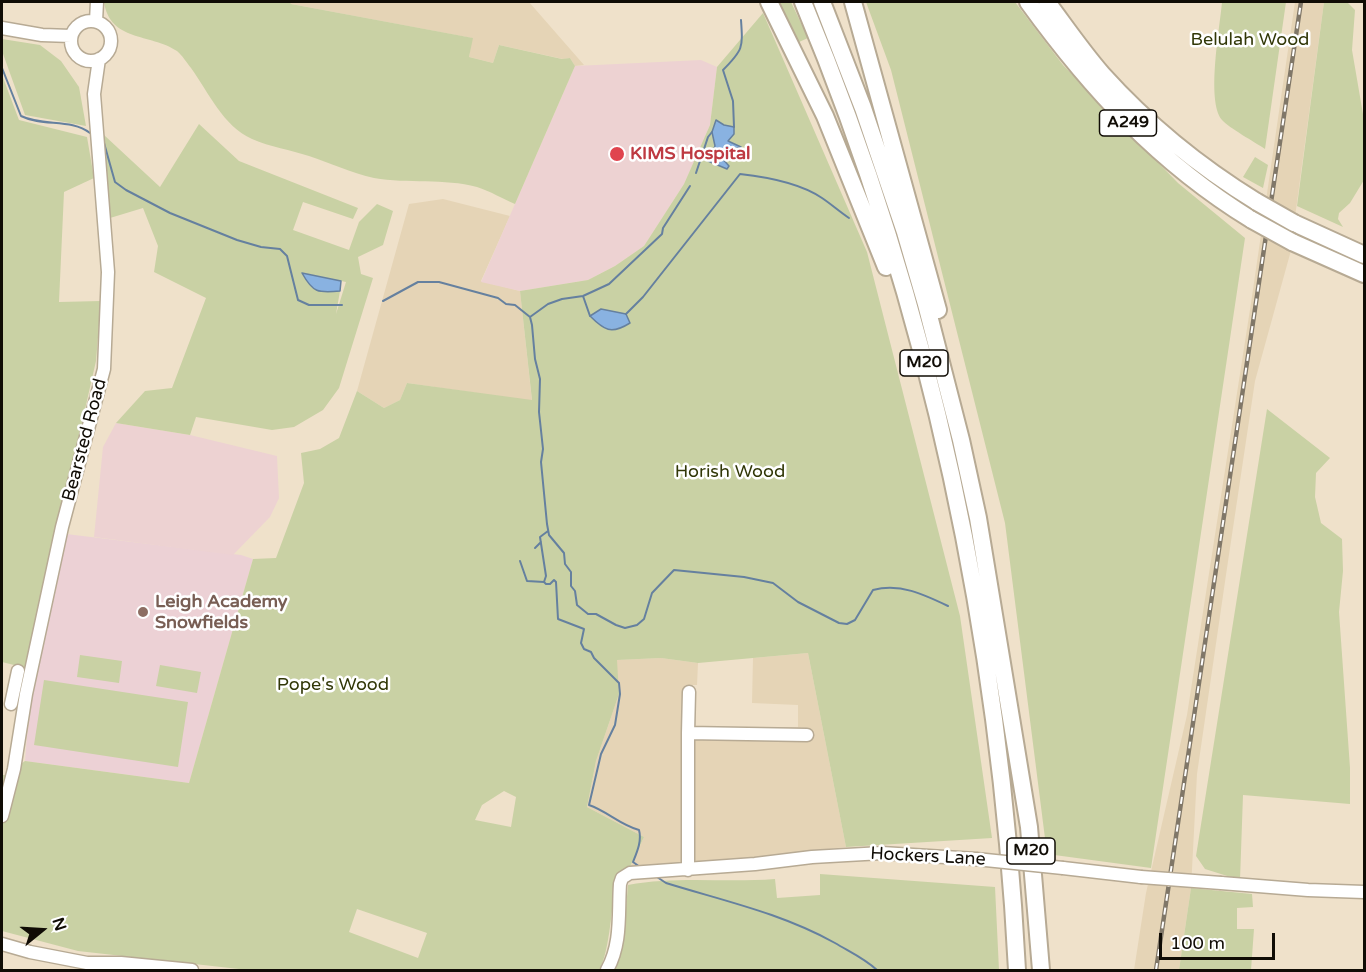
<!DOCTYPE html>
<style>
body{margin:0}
#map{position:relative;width:1366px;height:972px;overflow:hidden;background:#efe1ca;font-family:"Varela Round",sans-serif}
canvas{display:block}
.frame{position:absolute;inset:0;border:3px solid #100c05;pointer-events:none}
.north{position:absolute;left:12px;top:900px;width:60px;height:60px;-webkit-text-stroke:4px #fff;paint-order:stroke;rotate:72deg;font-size:16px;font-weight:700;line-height:24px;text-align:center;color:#100c05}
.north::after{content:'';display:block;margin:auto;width:21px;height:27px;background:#100c05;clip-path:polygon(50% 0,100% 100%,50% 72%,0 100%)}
.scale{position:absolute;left:1159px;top:933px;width:116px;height:27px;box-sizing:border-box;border:3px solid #100c05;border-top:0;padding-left:8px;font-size:18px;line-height:21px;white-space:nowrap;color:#100c05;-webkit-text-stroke:4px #fff;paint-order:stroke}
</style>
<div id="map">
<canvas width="1366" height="972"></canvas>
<div class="frame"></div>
<div class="north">N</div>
<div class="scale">100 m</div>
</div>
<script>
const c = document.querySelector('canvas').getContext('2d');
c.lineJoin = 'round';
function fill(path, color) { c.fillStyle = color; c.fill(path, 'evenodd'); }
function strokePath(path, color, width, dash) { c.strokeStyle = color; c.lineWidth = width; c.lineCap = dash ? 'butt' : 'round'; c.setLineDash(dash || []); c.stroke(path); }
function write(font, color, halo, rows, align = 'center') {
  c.font = font + ' "Varela Round",sans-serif'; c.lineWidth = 5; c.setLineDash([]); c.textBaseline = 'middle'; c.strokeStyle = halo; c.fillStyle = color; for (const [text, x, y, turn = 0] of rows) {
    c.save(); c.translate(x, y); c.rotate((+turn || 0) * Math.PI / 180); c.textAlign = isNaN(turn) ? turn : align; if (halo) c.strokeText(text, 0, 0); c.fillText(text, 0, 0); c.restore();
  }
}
fill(new Path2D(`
 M 290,2 L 529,2 L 584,65 L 575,66 L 570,58 L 563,59 L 499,45 L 493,63 L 469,57 L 472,38 L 291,4 Z
 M 1295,2 L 1324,2 L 1290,254 L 1255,381 L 1227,568 L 1197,774 L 1191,888 L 1179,970 L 1134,970 L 1146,893 L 1187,715 L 1251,303 Z
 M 443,199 L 510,216 L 481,281 L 520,291 L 532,401 L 407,383 L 400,400 L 384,408 L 357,391 L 409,204 Z
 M 808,653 L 846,847 L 693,864 L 694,727 L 798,727 L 798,705 L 752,703 L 753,658 Z
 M 661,658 L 698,663 L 697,685 L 685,685 L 684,864 L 628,871 L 644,837 L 587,807 L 596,761 L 619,694 L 616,660 Z`), '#e5d4b6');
fill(new Path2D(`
 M 66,534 L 241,555 L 253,559 L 189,783 L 25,761 L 27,736 L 37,666 Z`), '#ecd1d5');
fill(new Path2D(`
 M 701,60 L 717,67 L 710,125 L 684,184 L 644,246 L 615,266 L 588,280 L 520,291 L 481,282 L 575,66 Z
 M 116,423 L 190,435 L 277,456 L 279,498 L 270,517 L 233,555 L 94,537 L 103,447 Z`), '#edd2d2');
fill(new Path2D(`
 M 104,2 L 290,2 L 291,4 L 473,38 L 469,57 L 493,63 L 499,45 L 562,59 L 570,58 L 575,66 L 515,204 C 503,199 490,191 477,187 C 444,178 408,184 374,178 C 352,173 330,163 309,156 C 291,150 270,147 252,139 C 223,126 209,93 191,68 C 187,63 182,55 177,51 C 150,33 110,42 104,2 Z
 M 777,2 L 791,2 L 808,38 L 799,42 Z
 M 866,2 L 1015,2 L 1063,65 L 1178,183 L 1245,238 L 1151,868 L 1047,854 L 1005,523 L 891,70 Z
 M 1222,2 L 1286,2 L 1265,149 C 1255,142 1229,128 1222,120 C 1206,101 1220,27 1222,2 Z
 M 1324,2 L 1347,2 L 1355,10 L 1352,50 L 1364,120 L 1364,180 L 1350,203 L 1339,213 L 1338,219 L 1343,227 L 1297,206 Z
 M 763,13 L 867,252 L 960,616 L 992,838 L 846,847 L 808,653 L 698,663 L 661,658 L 617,660 L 619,694 L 596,761 L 587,807 L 644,837 L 628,871 L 617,875 C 612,900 610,953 599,970 L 248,970 L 78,951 L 2,931 L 2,775 L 6,775 L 25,761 L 189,783 L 253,559 L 276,558 L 304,483 L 301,453 L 320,449 L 339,438 L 357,391 L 384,408 L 400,400 L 407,383 L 532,400 L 520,291 L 588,280 L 615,266 L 644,246 L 684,184 L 710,125 L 717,67 ZM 504,791 L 516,797 L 511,827 L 475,820 L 482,805 ZM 357,909 L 427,933 L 418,958 L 349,932 Z
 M 2,39 L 40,45 L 61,61 L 79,87 L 86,126 L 25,115 L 2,51 Z
 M 2,75 L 19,120 L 87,137 L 94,178 L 64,192 L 59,302 L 101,301 L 96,361 L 26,668 L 2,662 Z
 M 199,124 L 239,161 L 358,208 L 353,219 L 303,202 L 293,230 L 349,250 L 359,222 L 377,204 L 393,211 L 383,245 L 358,257 L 361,274 L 373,278 L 339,388 L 323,410 L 294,427 L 272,430 L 196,417 L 190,435 L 116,423 L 145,391 L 172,388 L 206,298 L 154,272 L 158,246 L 143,208 L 110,218 L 104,135 L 160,187 ZM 303,273 L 346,282 L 336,314 L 340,291 C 320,293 312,293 303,273 Z
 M 1255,157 L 1268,165 L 1263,188 L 1243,177 Z
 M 1267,409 L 1330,458 L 1316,473 L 1315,497 L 1321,523 L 1342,539 L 1343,571 L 1339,612 L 1350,768 L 1350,804 L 1243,795 L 1240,880 L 1205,869 L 1196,856 Z
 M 80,655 L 122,661 L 119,683 L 77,677 Z
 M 160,665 L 201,672 L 197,693 L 156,686 Z
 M 44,680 L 188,702 L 178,767 L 34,745 Z
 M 820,874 L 995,887 L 999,970 L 613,970 L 623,943 L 628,885 C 676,876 726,883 775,879 L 777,898 L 820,895 Z
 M 1191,888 L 1252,894 L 1253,907 L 1237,908 L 1237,929 L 1254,929 L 1251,970 L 1179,970 Z`), '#c9d1a4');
const water = new Path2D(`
 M 716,120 L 724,125 L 734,127 L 734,134 L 728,141 L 741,147 L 720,153 L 720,156 L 729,166 L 727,169 L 708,161 L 715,146 L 712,132 Z
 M 302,273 L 341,281 L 340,291 C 318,293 313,293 302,273 Z
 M 601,309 L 626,314 L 630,323 C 611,335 604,330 590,316 Z`);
fill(water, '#89b2e1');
strokePath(water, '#65809f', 1.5);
strokePath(new Path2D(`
 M 2,68 L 21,116 C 43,127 71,118 90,133
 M 734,127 L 733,101 L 723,70 C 743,50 743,48 741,20
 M 104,143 L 115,182 L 126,190 L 170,213 L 237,240 L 261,247 L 280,249 L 287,256 L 298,300 L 309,305 L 342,305
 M 696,173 L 708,137 L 712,132
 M 583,296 L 590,316
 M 383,301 L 418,282 L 439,282 L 498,298 L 506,304 L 515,305 L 530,317 L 532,325 L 535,359 L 540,379 L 539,412 L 543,449 L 541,462 L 547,524 L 549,535 L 564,553 L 565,564 L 571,572 L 571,586 L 575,591 L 577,605 L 588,614 L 596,614 L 616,625 L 625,628 L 637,625 L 644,619 L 652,593 L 674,570 L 744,577 L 773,583 L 798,602 L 839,623 L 847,624 L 855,620 L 873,590 C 900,583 923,594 948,606
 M 626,314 L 643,297 L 740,174 C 767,177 800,183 822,198 C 831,204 840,212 849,218
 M 530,317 L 548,304 L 562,299 L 583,296 L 609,284 L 662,234 L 663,228 L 690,186
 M 535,548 L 541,542
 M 520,561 L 527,581 L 544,582 L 546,584 L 550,584 L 554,580 L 556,582 L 558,619 L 584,629 L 581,643 L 584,649 L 591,652 L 594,658 L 619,683 L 620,694 L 615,725 L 601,754 L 589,805 C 607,811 620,825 639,830 C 642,841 637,852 633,862 L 640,867
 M 544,582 L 546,576 L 540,537 L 548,531
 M 657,877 L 666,883 C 724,901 781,913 835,943 C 850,952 864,958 877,970`), '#65809f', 2);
const minor = new Path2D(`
 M 96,21 L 97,2
 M71 41a20 20 0 1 1 40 0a20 20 0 1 1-40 0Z
 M 2,28 L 42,35 L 71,36
 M 11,704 L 18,671
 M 688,733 L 807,735
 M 2,816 L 14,769 L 26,694 L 62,527 L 104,369 L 108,272 L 94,94 L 99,59
 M 1063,868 L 1141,877
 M 688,870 L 688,733 L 689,692
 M 1221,883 L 1308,890 L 1364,892
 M 2,944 L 30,952 L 87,963 L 121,963 L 192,970
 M 607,970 C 622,943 618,914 620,884 L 622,878 L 630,873 L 755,864 L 812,857 L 882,853 L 976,859`);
const highway = new Path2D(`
 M 769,2 L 825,116 L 886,267
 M 803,2 C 931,308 1000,639 1017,970
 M 822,2 L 863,108 L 905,232 L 926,304 L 961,440 L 978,518 L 1029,827 L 1041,970
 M 853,2 L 938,310
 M 1028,2 C 1091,89 1159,163 1252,220
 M 1047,2 C 1065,26 1082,51 1102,74 C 1147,124 1200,167 1257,202
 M 1294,223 L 1364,255
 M 1292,242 L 1364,274`);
strokePath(minor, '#b7aa94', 15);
strokePath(highway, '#b7aa94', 20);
strokePath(minor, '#fff', 12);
strokePath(highway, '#fff', 16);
const rail = new Path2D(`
 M 1156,970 L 1301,2`);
strokePath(rail, '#807768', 4.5);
strokePath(rail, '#fff', 2, [7]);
const minorBridge = new Path2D(`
 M 976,859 L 1063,868
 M 1141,877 L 1221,883`);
const highwayBridge = new Path2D(`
 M 1257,202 L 1294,223
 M 1252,220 L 1292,242`);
strokePath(minorBridge, '#b7aa94', 15, []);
strokePath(highwayBridge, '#b7aa94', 20, []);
strokePath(minorBridge, '#fff', 12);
strokePath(highwayBridge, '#fff', 16);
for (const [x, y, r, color] of [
 [617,154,8,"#e0444e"],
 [143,612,6,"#8d6e63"]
]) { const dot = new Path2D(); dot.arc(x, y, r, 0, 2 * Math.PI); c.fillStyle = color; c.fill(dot); strokePath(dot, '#fff', 2); }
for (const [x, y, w] of [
 [1128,123,57],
 [924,363,48],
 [1031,851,48]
]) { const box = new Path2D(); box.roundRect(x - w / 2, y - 13, w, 26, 4.5); c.fillStyle = '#fff'; c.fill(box); strokePath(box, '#100c05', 1.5); }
write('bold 16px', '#100c05', null, [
 ["A249",1128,123],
 ["M20",924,363],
 ["M20",1031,851]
]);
write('18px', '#313707', '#fff', [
 ["Belulah Wood",1250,40],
 ["Horish Wood",730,472],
 ["Pope's Wood",333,685]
]);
write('bold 18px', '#be3a42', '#fff', [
 ["KIMS Hospital",630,154]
], 'left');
write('18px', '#100c05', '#fff', [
 ["Bearsted Road",85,440,-75],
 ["Hockers Lane",928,857,3]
]);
write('bold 18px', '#785e54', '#fff', [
 ["Leigh Academy",155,602],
 ["Snowfields",155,623]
], 'left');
</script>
